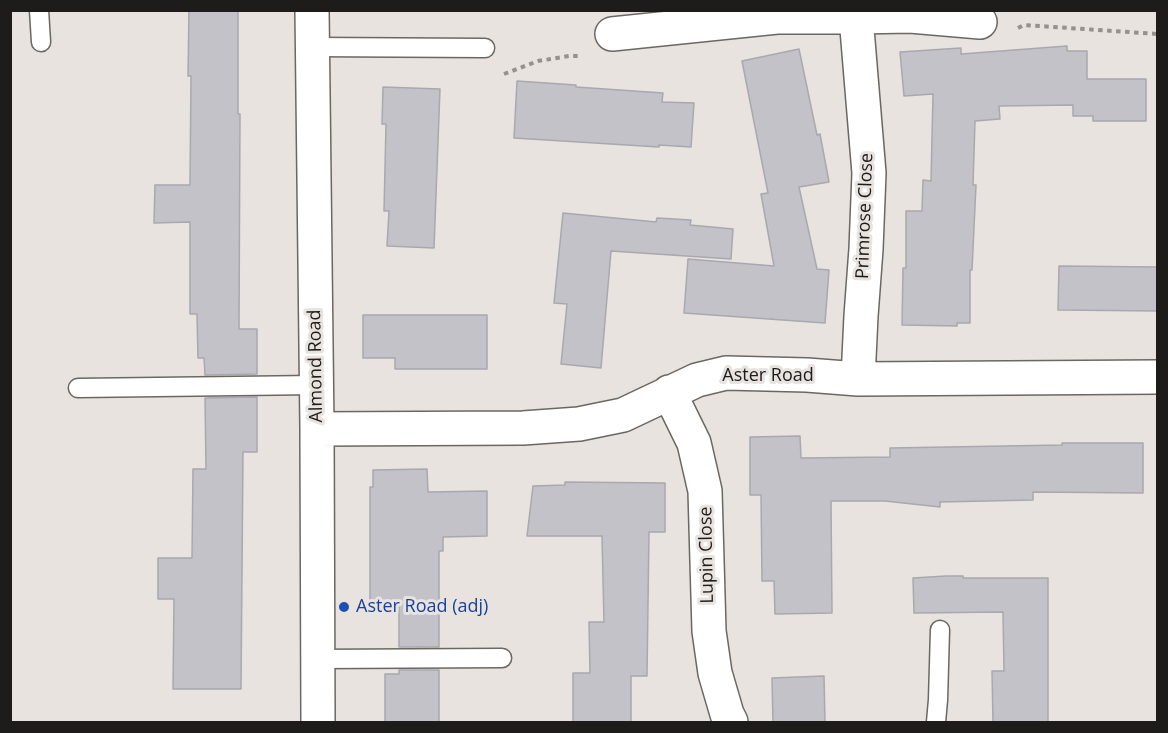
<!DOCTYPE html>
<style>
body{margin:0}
#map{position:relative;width:1168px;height:733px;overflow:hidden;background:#e8e3de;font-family:"Open Sans",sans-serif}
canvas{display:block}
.frame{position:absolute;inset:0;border:12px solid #1d1c1a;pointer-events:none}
</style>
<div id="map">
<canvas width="1168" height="733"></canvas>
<div class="frame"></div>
</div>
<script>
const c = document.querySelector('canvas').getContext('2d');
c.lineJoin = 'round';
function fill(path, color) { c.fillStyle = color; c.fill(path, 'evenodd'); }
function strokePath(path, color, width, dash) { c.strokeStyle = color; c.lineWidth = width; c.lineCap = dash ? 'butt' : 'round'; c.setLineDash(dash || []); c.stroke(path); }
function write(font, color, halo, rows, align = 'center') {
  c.font = font + ' "Open Sans",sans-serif'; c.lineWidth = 6; c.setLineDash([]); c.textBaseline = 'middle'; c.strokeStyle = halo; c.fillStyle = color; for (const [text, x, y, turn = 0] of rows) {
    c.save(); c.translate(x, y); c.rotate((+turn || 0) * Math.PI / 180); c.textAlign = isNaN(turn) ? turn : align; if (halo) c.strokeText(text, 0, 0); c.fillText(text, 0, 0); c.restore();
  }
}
const building = new Path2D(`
 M 189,10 L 238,10 L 238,114 L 240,114 L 239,329 L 257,329 L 257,374 L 205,375 L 204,358 L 198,358 L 197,314 L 190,314 L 190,222 L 154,223 L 155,185 L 190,185 L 191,76 L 188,76 Z
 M 1067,46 L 1067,51 L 1087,51 L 1087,79 L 1146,79 L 1146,121 L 1093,121 L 1093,116 L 1073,116 L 1073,105 L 999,106 L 1000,119 L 975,121 L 973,185 L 976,185 L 972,270 L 970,270 L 970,323 L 957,323 L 957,326 L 902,325 L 903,268 L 906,268 L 906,211 L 922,211 L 923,180 L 931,181 L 933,94 L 904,96 L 900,52 L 961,48 L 961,54 Z
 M 799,49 L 817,135 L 820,134 L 829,182 L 799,187 L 817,269 L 829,270 L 825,323 L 684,313 L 688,259 L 774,266 L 761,194 L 768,193 L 742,61 Z
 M 517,81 L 576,85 L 576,87 L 663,93 L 662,102 L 694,103 L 691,147 L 659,145 L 659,147 L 514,138 Z
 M 383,87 L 440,89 L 434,248 L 387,246 L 389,211 L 384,211 L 386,124 L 382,124 Z
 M 563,213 L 656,222 L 657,218 L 691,220 L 690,225 L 733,229 L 731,259 L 611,251 L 601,368 L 561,364 L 567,304 L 554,303 Z
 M 1059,266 L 1158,267 L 1158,311 L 1058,310 Z
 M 363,315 L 487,315 L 487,369 L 395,369 L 395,358 L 363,358 Z
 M 257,397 L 257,452 L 243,452 L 241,689 L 173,689 L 174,599 L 158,599 L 158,558 L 192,558 L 193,469 L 206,469 L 205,398 Z
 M 800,436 L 801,458 L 890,457 L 890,448 L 1062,445 L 1062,443 L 1143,443 L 1143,493 L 1033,492 L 1033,500 L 940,502 L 940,507 L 885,501 L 831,501 L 832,613 L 775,614 L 774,581 L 762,581 L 761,495 L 750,495 L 750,437 Z
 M 427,469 L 428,492 L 487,491 L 487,536 L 443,537 L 443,551 L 439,551 L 439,647 L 399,647 L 399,607 L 370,608 L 370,487 L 373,487 L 373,470 Z
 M 565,482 L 665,483 L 665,532 L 649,532 L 647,676 L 631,676 L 631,723 L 573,723 L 573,673 L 590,673 L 589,622 L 604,622 L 602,536 L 527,536 L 533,486 L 565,485 Z
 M 946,576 L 963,576 L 963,578 L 1048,578 L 1048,723 L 993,723 L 992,671 L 1004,671 L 1003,612 L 914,613 L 913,578 Z
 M 399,670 L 439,670 L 439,723 L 385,723 L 385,674 L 399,674 Z
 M 824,676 L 825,723 L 773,723 L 772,678 Z`);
fill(building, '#c2c2c8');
strokePath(building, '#a8a8ae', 1.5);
const lane = new Path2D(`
 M 39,10 L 41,42
 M 312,47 L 485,48
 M 78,388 L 316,385
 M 318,659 L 502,658
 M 936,722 L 938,700 L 940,630`);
const street = new Path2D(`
 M 312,10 L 317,429 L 318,722
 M 856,17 L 910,16 L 980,22
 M 612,34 L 777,17 L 856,17 L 869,173 L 866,249 L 861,316 L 858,379
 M 669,392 L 694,443 L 705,491 L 709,631 L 715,673 L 727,714 L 731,722
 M 317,429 L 523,428 L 579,424 L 623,415 L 697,380 L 726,373 L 807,375 L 858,379 L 1158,377`);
strokePath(lane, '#6b6762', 21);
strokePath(street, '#6b6762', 36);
strokePath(new Path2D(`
 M 1018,28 L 1024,25 L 1158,34
 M 504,74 L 538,61 L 569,56 L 580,56`), '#95918d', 4, [4.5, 4.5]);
strokePath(lane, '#fff', 18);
strokePath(street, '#fff', 33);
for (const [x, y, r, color] of [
 [344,607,6,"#1a4fb4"]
]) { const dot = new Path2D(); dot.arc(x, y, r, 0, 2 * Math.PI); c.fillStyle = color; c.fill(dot); strokePath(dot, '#e8e3de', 2); }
write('18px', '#1d1c1a', '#e8e3de', [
 ["Primrose Close",865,216,-88],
 ["Almond Road",316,366,-91],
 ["Aster Road",768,376],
 ["Lupin Close",707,555,-91]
]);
write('18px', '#164399', '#e8e3de', [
 ["Aster Road (adj)",356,607]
], 'left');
</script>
